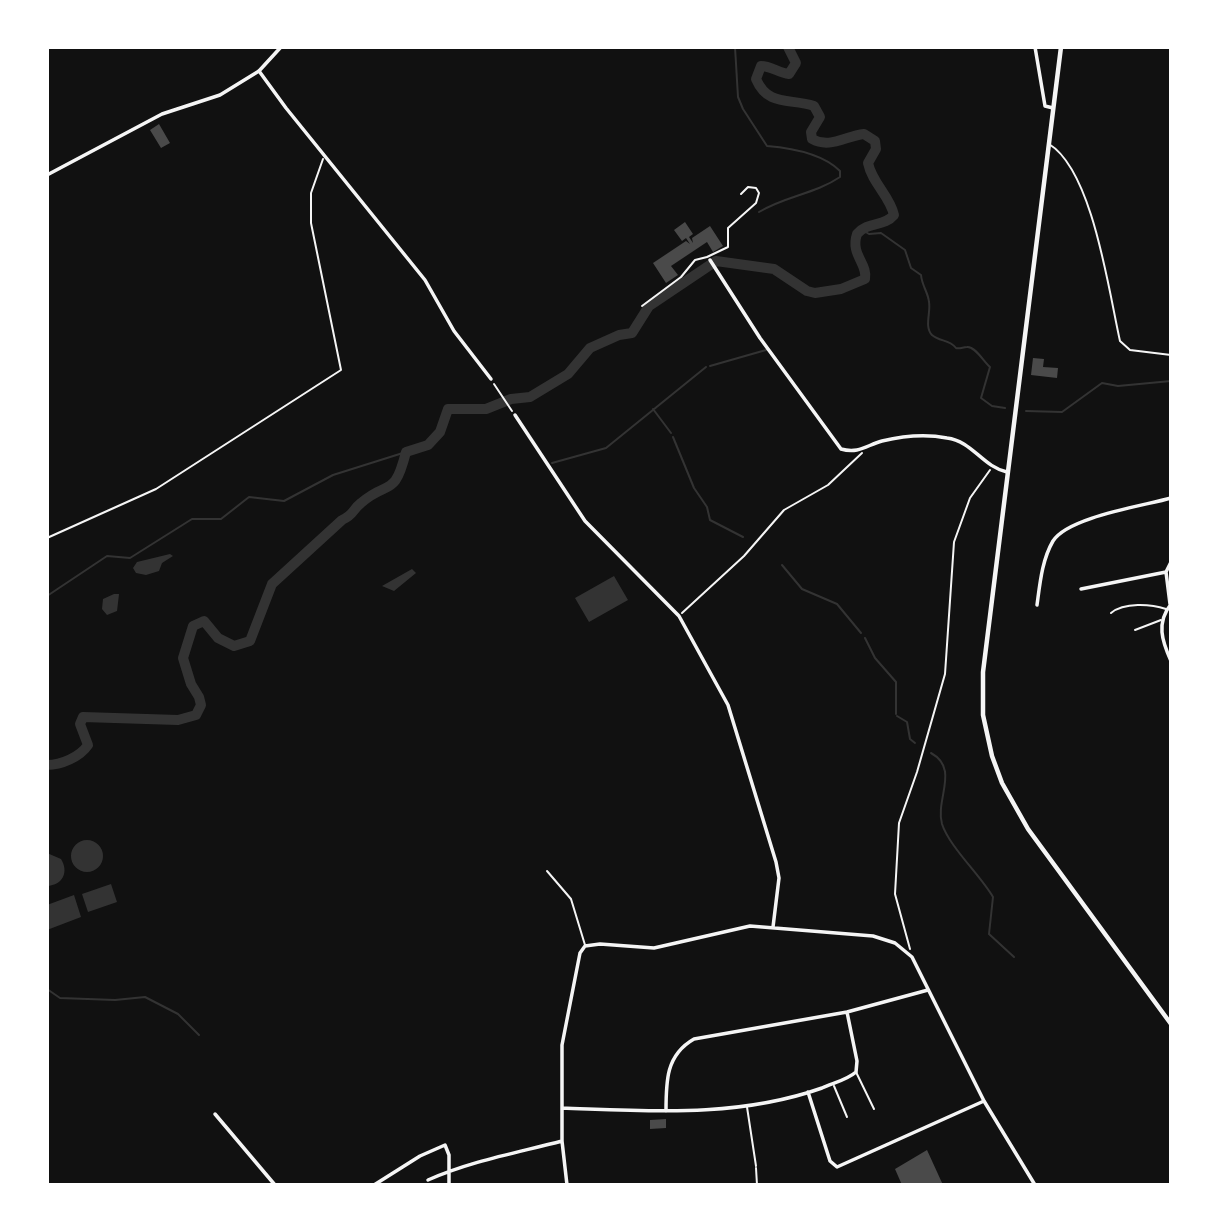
<!DOCTYPE html>
<style>
body{margin:0}
#map{position:relative;width:1218px;height:1232px;overflow:hidden;background:#111;font-family:"Archivo Narrow",sans-serif}
canvas{display:block}
.frame{position:absolute;inset:0;border:49px solid #fff;pointer-events:none}
</style>
<div id="map">
<canvas width="1218" height="1232"></canvas>
<div class="frame"></div>
</div>
<script>
const c = document.querySelector('canvas').getContext('2d');
c.lineJoin = 'round';
function fill(path, color) { c.fillStyle = color; c.fill(path, 'evenodd'); }
function strokePath(path, color, width, dash) { c.strokeStyle = color; c.lineWidth = width; c.lineCap = dash ? 'butt' : 'round'; c.setLineDash(dash || []); c.stroke(path); }
fill(new Path2D(`
 M 170,554 L 173,556 L 162,563 L 159,571 L 146,575 L 136,573 L 133,568 L 137,562 Z
 M 412,569 L 416,573 L 394,591 L 382,586 Z
 M 614,576 L 628,600 L 589,622 L 582,610 L 594,603 L 582,610 L 575,598 Z
 M 114,594 L 119,594 L 117,611 L 107,615 L 102,609 L 103,599 Z
 M71 856a16 16 0 1 1 32 0a16 16 0 1 1-32 0Z
 M 47,853 L 61,859 C 69,872 63,885 47,886 Z
 M 111,884 L 117,902 L 88,912 L 82,894 Z
 M 74,895 L 81,917 L 47,930 L 47,905 Z`), '#333');
strokePath(new Path2D(`
 M 735,47 L 738,97 L 743,109 L 767,146 C 791,148 822,153 840,171 L 840,177 C 815,194 785,196 759,212
 M 861,229 L 869,234 L 881,233 L 905,250 L 911,268 L 921,275 C 922,286 928,292 929,302 C 931,312 924,327 932,335 C 940,342 949,339 956,348 C 960,349 963,347 967,347 C 975,346 984,362 990,367 L 981,398 L 992,406 L 1005,408
 M 710,366 L 766,350
 M 653,409 L 671,433
 M 1026,411 L 1062,412 L 1102,383 L 1118,386 L 1171,381
 M 673,437 L 694,488 L 707,507 L 710,520 L 743,537
 M 552,463 L 606,448 L 706,367
 M 782,565 L 802,589 L 837,604 L 861,633
 M 47,596 L 107,556 L 130,558 L 192,519 L 221,519 L 249,497 L 284,501 L 333,475 L 406,452
 M 865,638 L 875,658 L 896,682 L 896,714
 M 897,716 L 907,722 L 910,739 L 915,743
 M 931,753 C 960,769 935,799 942,824 C 949,846 980,875 993,897 L 989,934 L 1014,957
 M 47,989 L 60,998 L 115,1000 L 145,997 L 178,1014 L 199,1035`), '#333', 2);
strokePath(new Path2D(`
 M 47,765 C 61,765 80,757 88,745 L 80,724 L 83,717 L 178,720 L 196,715 L 201,705 L 199,697 L 191,684 L 183,658 L 193,626 L 204,621 L 218,638 L 234,646 L 250,641 L 272,584 L 342,520 C 354,515 352,510 361,503 C 389,479 394,499 406,452 L 428,445 L 440,432 L 448,409 L 486,409 L 511,399 L 530,397 L 568,374 L 590,348 L 619,335 L 632,333 L 649,306 L 716,261 L 774,269 L 807,291 L 815,293 L 841,289 L 865,279 C 868,263 850,255 857,234 C 868,221 884,227 894,215 C 890,196 872,183 868,163 L 876,149 L 875,141 L 864,134 C 845,136 830,149 812,139 L 811,132 L 820,117 L 814,106 C 790,98 768,107 756,79 L 761,66 C 771,66 779,73 789,74 L 796,63 L 788,47`), '#333', 10);
fill(new Path2D(`
 M 159,124 L 170,143 L 161,148 L 150,130 Z
 M 685,222 L 693,234 L 689,237 L 693,243 L 692,238 L 710,226 L 723,246 L 713,252 L 707,242 L 671,266 L 678,275 L 666,283 L 653,263 L 686,241 L 690,244 L 686,238 L 682,241 L 674,230 Z
 M 1033,358 L 1044,359 L 1043,367 L 1058,368 L 1057,378 L 1031,375 Z
 M 666,1119 L 666,1128 L 650,1129 L 650,1120 Z
 M 927,1150 L 943,1185 L 902,1185 L 895,1169 Z`), '#4a4a4a');
strokePath(new Path2D(`
 M 494,384 L 512,411
 M 47,538 L 156,489 L 341,370 L 311,223 L 311,193 L 323,159
 M 682,613 L 744,556 L 784,510 L 828,485 L 862,453
 M 910,949 L 895,894 L 899,823 L 917,772 L 945,674 L 954,542 L 970,498 L 990,470
 M 756,1168 L 757,1185`), '#f5f5f5', 2);
strokePath(new Path2D(`
 M 1049,144 C 1093,171 1109,293 1120,341 L 1130,350 L 1171,355
 M 707,257 L 728,247 L 728,228 L 756,203 L 759,193 L 756,188 L 748,187 L 741,194
 M 642,306 L 681,277 L 695,260 L 707,257
 M 1111,613 C 1124,602 1151,604 1166,609
 M 1135,630 L 1161,620
 M 547,871 L 571,899 L 585,945
 M 856,1072 L 874,1109
 M 834,1086 L 847,1117
 M 747,1107 L 756,1166`), '#f5f5f5', 2);
strokePath(new Path2D(`
 M 259,71 L 286,108 L 425,280 L 454,331 L 491,379
 M 710,260 L 760,338 L 841,449 C 859,454 867,445 882,441 C 903,436 926,434 947,438 C 972,441 983,467 1007,472
 M 515,415 L 585,521 L 679,616 L 728,705 L 776,862 L 779,878 L 773,927
 M 1081,589 L 1166,572
 M 1170,604 L 1166,572 L 1171,562
 M 1171,604 C 1156,623 1162,641 1171,661
 M 1037,605 C 1040,583 1042,560 1053,541 C 1068,517 1143,506 1171,498
 M 808,1092 L 830,1161 L 837,1167 L 984,1101
 M 562,1108 C 650,1111 737,1118 822,1088 C 833,1083 847,1080 856,1072 L 857,1061 L 847,1012
 M 666,1111 C 666,1081 666,1055 694,1039 L 847,1012 L 928,990
 M 215,1114 L 275,1185
 M 428,1180 C 471,1161 516,1153 562,1141
 M 374,1185 L 420,1156 L 445,1145 L 449,1155 L 449,1185
 M 567,1185 L 562,1141 L 562,1045 L 580,953 L 585,946 L 600,944 L 654,948 L 750,926 L 873,936 L 895,943 L 912,957 L 984,1101 L 1035,1185`), '#f5f5f5', 3.5);
strokePath(new Path2D(`
 M 1035,47 L 1045,106 L 1053,108
 M 47,175 L 162,114 L 220,95 L 259,71 L 281,47`), '#f5f5f5', 3.5);
strokePath(new Path2D(`
 M 1061,47 L 983,672 L 983,715 L 992,756 L 1002,783 L 1028,829 L 1171,1024`), '#f5f5f5', 4.5);
</script>
